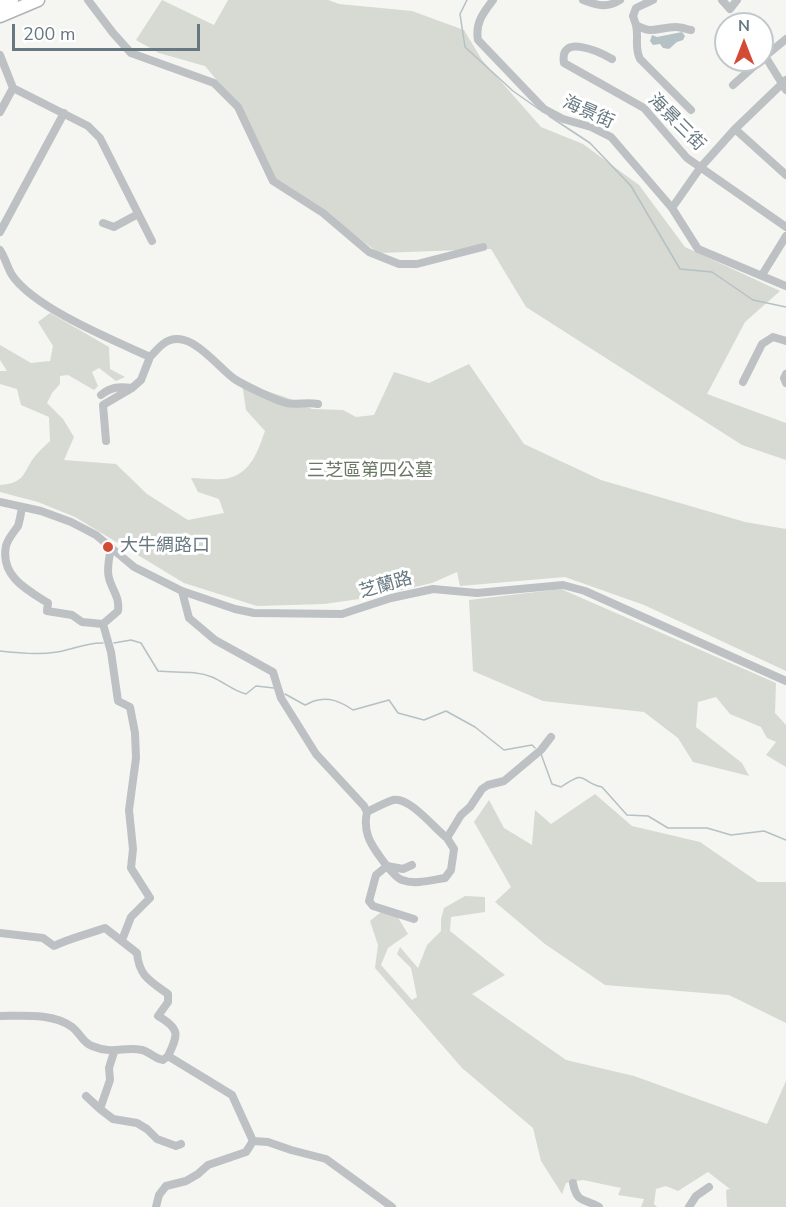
<!DOCTYPE html>
<meta charset="utf-8">
<style>
body{margin:0}
#map{position:relative;width:786px;height:1207px;overflow:hidden;background:#f5f5f2;font-family:"Nunito Sans",sans-serif}
canvas{display:block}
.north{position:absolute;left:714px;top:12px;width:60px;height:60px;box-sizing:border-box;background:#fff;border:2px solid #c2c9cd;border-radius:50%;rotate:0deg;font-size:16px;font-weight:700;line-height:24px;text-align:center;color:#677881}
.north::after{content:'';display:block;margin:auto;width:21px;height:27px;background:#d34b35;clip-path:polygon(50% 0,100% 100%,50% 72%,0 100%)}
.scale{position:absolute;left:12px;top:24px;width:188px;height:27px;box-sizing:border-box;border:3px solid #677881;border-top:0;padding-left:8px;font-size:18px;line-height:21px;white-space:nowrap;color:#677881;-webkit-text-stroke:4px #fff;paint-order:stroke}
</style>
<div id="map">
<canvas width="786" height="1207"></canvas>
<div class="north">N</div>
<div class="scale">200 m</div>
</div>
<script>
const c = document.querySelector('canvas').getContext('2d');
c.lineJoin = 'round';
function fill(path, color) { c.fillStyle = color; c.fill(path, 'evenodd'); }
function strokePath(path, color, width, dash) { c.strokeStyle = color; c.lineWidth = width; c.lineCap = dash ? 'butt' : 'round'; c.setLineDash(dash || []); c.stroke(path); }
function write(font, color, halo, rows, align = 'center') {
  c.font = font + ' "Nunito Sans","Noto Sans TC",sans-serif'; c.lineWidth = 6; c.setLineDash([]); c.textBaseline = 'middle'; c.strokeStyle = halo; c.fillStyle = color; for (const [text, x, y, turn = 0] of rows) {
    c.save(); c.translate(x, y); c.rotate((+turn || 0) * Math.PI / 180); c.textAlign = isNaN(turn) ? turn : align; if (halo) c.strokeText(text, 0, 0); c.fillText(text, 0, 0); c.restore();
  }
}
fill(new Path2D(`
 M 162,0 L 214,25 L 228,0 L 328,0 L 339,4 L 412,11 L 464,30 L 482,60 L 541,127 L 583,144 L 639,185 L 685,247 L 780,291 L 745,322 L 707,394 L 786,423 L 786,460 L 742,445 L 526,307 L 491,249 L 379,253 L 278,182 L 256,151 L 234,101 L 205,66 L 159,53 L 136,40 Z
 M 50,313 L 109,347 L 110,369 L 125,377 L 116,381 L 99,368 L 92,372 L 98,386 L 94,390 L 68,375 L 60,376 L 60,384 L 52,393 L 47,403 L 63,419 L 74,437 L 64,460 L 116,464 L 147,494 L 188,520 L 224,513 L 219,499 L 198,492 L 191,478 C 202,478 218,481 229,478 C 252,472 258,450 265,431 L 246,410 L 242,383 L 285,397 L 312,409 L 343,410 L 356,417 L 374,415 L 394,372 L 429,383 L 469,364 L 524,444 L 601,480 L 745,522 L 786,529 L 786,671 L 644,605 L 565,577 L 460,586 L 457,572 L 432,583 L 366,598 L 324,604 L 257,606 L 184,583 L 75,517 L 38,502 L 0,492 L 0,485 C 27,483 22,472 36,455 C 40,450 45,446 50,441 L 49,417 L 21,405 L 17,389 L 0,384 L 0,371 L 7,371 L 0,360 L 0,345 L 31,363 L 50,361 L 53,346 L 38,322 Z
 M 561,589 L 776,683 L 775,713 L 786,725 L 786,767 L 766,755 L 776,742 L 767,738 L 761,727 L 730,714 L 716,697 L 698,702 L 696,727 L 742,763 L 749,776 L 693,762 L 678,738 L 644,712 L 543,701 L 473,671 L 469,600 Z
 M 595,794 L 632,826 L 700,842 L 758,882 L 786,882 L 786,1023 L 729,995 L 605,985 L 545,944 L 495,902 L 511,887 L 474,822 L 489,800 L 504,828 L 532,845 L 535,810 L 551,824 Z
 M 465,896 L 485,897 L 485,912 L 451,917 L 450,931 L 505,975 L 472,994 L 566,1060 L 634,1076 L 767,1124 L 786,1081 L 786,1207 L 727,1207 L 726,1190 L 730,1189 L 708,1172 L 678,1191 L 666,1186 L 656,1189 L 654,1204 L 657,1207 L 641,1207 L 644,1199 L 618,1195 L 621,1188 L 583,1180 L 566,1183 L 562,1194 L 541,1161 L 533,1128 L 462,1068 L 375,968 L 378,945 L 370,921 L 381,912 L 397,916 L 408,934 L 388,948 L 381,965 L 412,1000 L 417,997 L 411,968 L 397,954 L 400,947 L 418,968 L 427,945 L 441,931 L 441,919 L 444,908 Z`), '#d6dad2');
fill(new Path2D(`
 M 682,32 L 685,36 L 683,40 L 677,42 L 669,49 L 663,48 L 660,44 L 653,45 L 650,41 L 652,35 L 657,37 Z`), '#b5c1c4');
strokePath(new Path2D(`
 M 467,0 L 460,14 L 465,47 L 513,91 L 540,110
 M 549,116 L 590,143 L 631,186 L 680,269 L 712,272 L 753,300 L 786,307
 M 114,643 L 131,640 L 141,643 L 158,671 C 175,673 195,670 212,677 C 224,682 233,691 246,694 L 256,686 L 274,688
 M 0,651 C 19,653 38,655 57,652 C 72,650 87,642 103,643
 M 285,694 L 305,705 C 308,704 311,702 314,701 C 329,696 341,702 353,710 L 389,700 L 398,713 L 424,720 L 446,711 L 475,727 L 504,750 L 532,745 L 535,748
 M 541,754 L 552,784 L 561,787 C 589,768 578,782 602,787 L 627,815 L 648,816 L 668,828 L 707,828 L 731,835 L 764,831 L 786,840`), '#b5c1c4', 1.5);
const primary = new Path2D(`
 M 0,5 L 12,0
 M 0,16 L 38,0`);
strokePath(primary, '#aeb4b7', 15);
strokePath(new Path2D(`
 M 88,0 L 113,33 L 131,53 L 214,83 L 238,107 L 273,181 L 323,213 L 369,252 L 399,264 L 417,264 L 483,247
 M 493,0 C 483,13 475,23 478,40 L 544,109 L 563,119 L 591,127 L 611,137 L 672,208 L 698,249 L 786,286
 M 583,0 C 597,5 606,9 620,0
 M 653,0 L 636,8 L 633,16 L 636,25 C 653,35 658,27 676,27 C 681,27 686,29 691,30
 M 722,0 L 730,9 L 737,0
 M 636,25 C 639,37 634,47 640,59 L 691,110
 M 0,55 L 13,88 L 0,112
 M 765,56 L 786,90
 M 763,58 L 786,39
 M 612,59 C 600,52 559,33 564,63 L 644,108 L 687,158 L 786,227
 M 733,85 L 761,60
 M 13,88 L 88,126 L 100,138 L 152,241
 M 735,129 L 786,175
 M 672,208 L 700,168 L 735,129 L 786,80
 M 103,223 L 114,227 L 138,214
 M 0,232 L 64,113
 M 0,250 C 5,257 7,267 12,275 C 34,308 113,340 150,357 L 141,380 L 132,388 L 103,405 L 106,441
 M 762,275 L 786,236
 M 150,357 C 154,353 158,348 163,344 C 189,324 218,369 236,380 C 246,386 275,400 286,403 C 296,405 307,402 318,404
 M 786,374 L 784,378 L 786,383
 M 743,382 L 762,344 L 773,337 L 786,341
 M 101,395 C 111,387 119,386 132,388
 M 0,502 L 41,511 L 71,522 L 96,535 L 134,567 L 182,591 L 235,609 L 254,613 L 342,614 L 391,598 L 433,589 L 477,593 L 563,585 L 585,591 L 786,681
 M 22,507 C 21,513 20,520 18,526 C 14,532 8,538 6,546 C 0,576 27,590 48,603 L 47,611 L 72,615 L 82,622 L 103,624
 M 111,547 C 110,556 106,569 109,578 C 112,590 120,597 118,611 L 103,624 L 111,652 L 118,701 L 130,707 L 135,733 L 136,758 L 129,810 L 133,849 L 131,868 L 150,898 L 131,917 L 122,940
 M 182,591 L 189,618 L 215,640 L 273,672 L 281,698 L 316,754 L 364,806 L 367,812 C 375,808 384,803 393,800 C 409,796 434,828 447,838
 M 367,812 C 365,821 365,827 368,836 C 371,846 393,877 402,880 C 415,885 432,880 445,878 L 451,870 L 454,849 L 447,838 L 461,815 L 470,807 L 482,789 L 488,785 L 504,781 L 541,750 L 551,737
 M 412,865 L 403,869 L 387,866 L 376,875 L 369,901 L 373,906 L 414,919
 M 0,933 L 43,938 L 54,946 C 70,938 88,934 105,928 L 137,953 C 139,976 150,981 168,994 L 168,1002 L 158,1016 C 181,1029 178,1035 168,1056
 M 0,1016 C 23,1016 53,1013 72,1027 C 80,1033 83,1043 92,1046 C 114,1055 123,1046 142,1050 C 150,1052 155,1059 163,1060 L 168,1056 L 232,1095 L 253,1141
 M 114,1052 L 109,1068 L 110,1080 L 100,1109 L 113,1119 L 137,1123 L 147,1129 L 157,1139 L 176,1146 L 181,1144
 M 86,1096 L 100,1109
 M 573,1183 C 577,1204 584,1198 599,1207
 M 156,1207 L 159,1195 L 166,1186 L 186,1181 L 198,1174 L 208,1165 L 246,1152 L 253,1141 L 268,1142 L 291,1150 L 326,1159 L 392,1207
 M 689,1207 L 696,1196 L 709,1187`), '#bdc1c4', 8);
strokePath(primary, '#fff', 12);
for (const [x, y, r, color] of [
 [108,547,6,"#d34b35"]
]) { const dot = new Path2D(); dot.arc(x, y, r, 0, 2 * Math.PI); c.fillStyle = color; c.fill(dot); strokePath(dot, '#fff', 2); }
write('18px', '#677881', '#fff', [
 ["海景街",588,113,24],
 ["海景三街",676,123,45],
 ["芝蘭路",386,586,-16]
]);
write('18px', '#6b7865', '#fff', [
 ["三芝區第四公墓",370,472]
]);
write('18px', '#677881', '#fff', [
 ["大牛綢路口",120,547]
], 'left');
</script>
